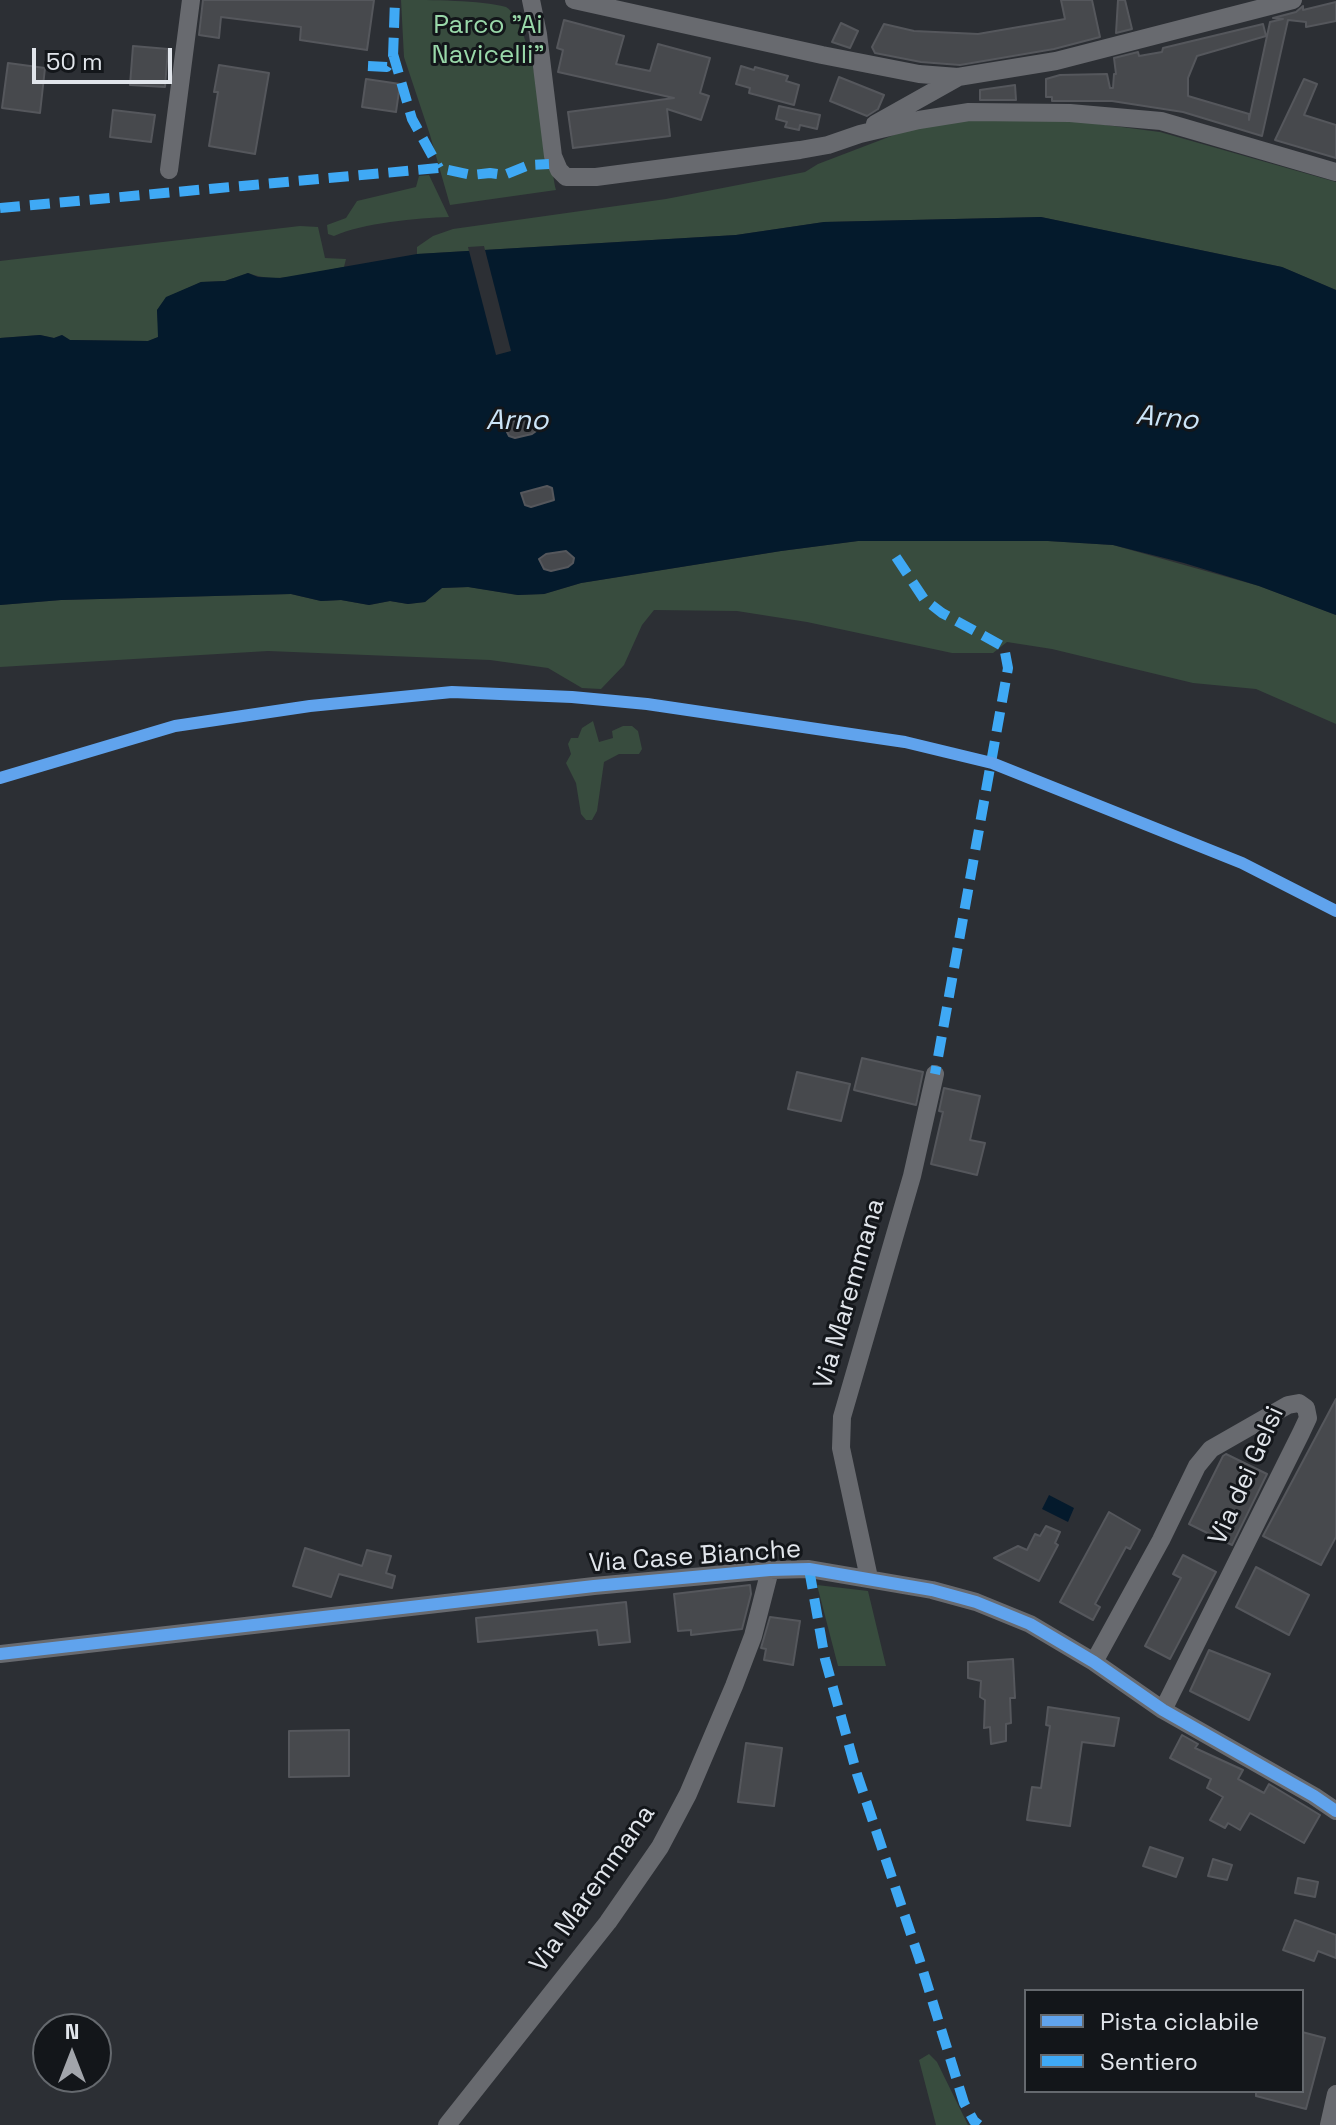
<!DOCTYPE html>
<style>
body{margin:0}
#map{position:relative;width:1336px;height:2125px;overflow:hidden;background:#2c2f34;font-family:"Space Grotesk",sans-serif}
canvas{display:block}
.legend{position:absolute;left:1024px;top:1989px;width:280px;height:104px;box-sizing:border-box;background:#13161a;border:2px solid #65696e;margin:0;padding:10px 14px;list-style:none;font-size:24px;color:#e1e5eb}
.legend li{display:flex;align-items:center;gap:16px;height:40px}
.legend b{width:40px;border:2px solid #65696e}
.north{position:absolute;left:32px;top:2013px;width:80px;height:80px;box-sizing:border-box;background:#13161a;border:2px solid #65696e;border-radius:50%;rotate:0deg;font-size:22px;font-weight:700;line-height:32px;text-align:center;color:#e1e5eb}
.north::after{content:'';display:block;margin:auto;width:28px;height:36px;background:#a2a5ab;clip-path:polygon(50% 0,100% 100%,50% 72%,0 100%)}
.scale{position:absolute;left:32px;top:48px;width:140px;height:36px;box-sizing:border-box;border:4px solid #e1e5eb;border-top:0;padding-left:10px;font-size:24px;line-height:28px;white-space:nowrap;color:#e1e5eb;-webkit-text-stroke:6px #13161a;paint-order:stroke}
</style>
<div id="map">
<canvas width="1336" height="2125"></canvas>
<ul class="legend">
<li><b style="height:10px;background:#60a3ed"></b>Pista ciclabile</li>
<li><b style="height:10px;background:#3fa9f5"></b>Sentiero</li>
</ul>
<div class="north">N</div>
<div class="scale">50 m</div>
</div>
<script>
const c = document.querySelector('canvas').getContext('2d');
c.lineJoin = 'round';
function fill(path, color) { c.fillStyle = color; c.fill(path, 'evenodd'); }
function strokePath(path, color, width, dash) { c.strokeStyle = color; c.lineWidth = width; c.lineCap = dash ? 'butt' : 'round'; c.setLineDash(dash || []); c.stroke(path); }
function write(font, color, halo, rows, align = 'center') {
  c.font = font + ' "Space Grotesk",sans-serif'; c.lineWidth = 6; c.setLineDash([]); c.textBaseline = 'middle'; c.strokeStyle = halo; c.fillStyle = color; for (const [text, x, y, turn = 0] of rows) {
    c.save(); c.translate(x, y); c.rotate((+turn || 0) * Math.PI / 180); c.textAlign = isNaN(turn) ? turn : align; if (halo) c.strokeText(text, 0, 0); c.fillText(text, 0, 0); c.restore();
  }
}
fill(new Path2D(`
 M 401,0 C 430,0 481,0 506,7 C 533,22 549,156 556,190 L 450,205 L 430,135 L 404,57 Z
 M 976,119 L 1075,121 L 1160,132 L 1336,182 L 1336,290 L 1282,267 L 1041,217 L 824,222 L 736,235 L 417,254 L 417,247 L 433,236 L 453,229 L 666,199 L 805,172 L 818,164 L 907,130 Z
 M 429,175 L 449,217 C 418,218 362,223 334,236 L 328,234 L 327,225 L 346,218 L 357,201 L 416,187 L 419,176 Z
 M 300,226 L 318,227 L 325,258 L 346,259 L 344,267 C 314,272 277,285 248,273 L 225,281 L 201,282 L 166,298 L 157,310 L 159,337 L 148,341 L 70,340 L 62,335 L 54,338 L 40,335 L 0,338 L 0,261 Z
 M 858,541 L 1048,541 L 1113,545 L 1259,586 L 1336,615 L 1336,724 L 1256,689 L 1193,683 L 1052,649 L 1007,642 L 993,653 L 952,653 L 807,622 L 737,611 L 654,610 L 642,625 L 624,665 L 601,689 L 582,688 L 548,668 L 490,660 L 268,651 L 0,667 L 0,605 L 61,600 L 291,594 L 321,601 L 341,600 L 369,605 L 390,601 L 408,604 L 425,602 L 442,588 L 469,587 L 517,595 L 544,594 L 581,583 L 781,551 Z
 M 593,721 L 599,742 L 613,738 L 612,731 L 623,726 L 632,726 L 638,731 L 642,749 L 639,754 L 619,754 L 604,762 L 597,811 L 592,820 L 586,820 L 581,814 L 576,783 L 566,763 L 571,754 L 568,744 L 571,738 L 578,738 L 582,728 Z
 M 817,1585 L 868,1591 L 886,1666 L 838,1666 Z
 M 929,2054 L 937,2062 L 968,2125 L 936,2125 L 919,2060 Z`), '#384c3e');
fill(new Path2D(`
 M 1041,217 L 1282,267 L 1336,290 L 1336,615 L 1259,586 L 1184,563 L 1113,545 L 1048,541 L 858,541 L 781,551 L 581,583 L 544,594 L 518,595 L 468,587 L 442,588 L 425,602 L 408,604 L 390,601 L 369,605 L 341,600 L 321,601 L 291,594 L 61,600 L 0,605 L 0,338 L 40,335 L 54,338 L 62,335 L 70,340 L 148,341 L 158,337 L 157,310 L 166,297 L 201,282 L 225,281 L 248,273 L 258,277 L 280,278 L 417,254 L 736,235 L 824,222 Z
 M 1049,1495 L 1074,1508 L 1068,1522 L 1042,1509 Z`), '#041a2c');
fill(new Path2D(`
 M 484,246 L 511,351 L 496,355 L 468,247 Z`), '#2c2f34');
const building = new Path2D(`
 M 203,0 L 374,0 L 367,50 L 300,40 L 301,27 L 221,17 L 219,38 L 199,35 Z
 M 1061,0 L 1092,0 L 1100,37 L 1054,49 L 960,65 L 921,62 L 875,53 L 872,47 L 884,24 L 914,31 L 978,34 L 1065,19 Z
 M 1118,0 L 1125,0 L 1132,29 L 1116,33 Z
 M 1336,2 L 1336,21 L 1306,27 L 1306,22 L 1288,20 L 1262,136 L 1183,112 L 1112,101 L 1052,101 L 1052,97 L 1046,97 L 1046,79 L 1060,75 L 1107,74 L 1110,88 L 1113,88 L 1114,74 L 1116,74 L 1114,58 L 1138,52 L 1139,56 L 1162,52 L 1163,48 L 1263,24 L 1266,36 L 1197,56 L 1188,78 L 1188,96 L 1249,114 L 1249,120 L 1270,22 L 1283,19 L 1273,18 L 1296,12 L 1303,6 L 1303,10 Z
 M 564,20 L 624,36 L 616,64 L 650,71 L 658,44 L 710,58 L 700,93 L 709,96 L 701,120 L 667,109 L 670,136 L 573,148 L 568,112 L 674,98 L 558,72 L 563,50 L 557,48 Z
 M 841,23 L 858,31 L 850,48 L 832,42 Z
 M 133,46 L 168,49 L 165,87 L 130,85 Z
 M 8,63 L 45,68 L 40,113 L 2,108 Z
 M 219,65 L 269,73 L 255,154 L 209,146 L 218,92 L 214,92 Z
 M 741,66 L 754,70 L 755,67 L 788,76 L 786,81 L 799,85 L 794,105 L 749,93 L 750,88 L 736,84 Z
 M 839,77 L 884,95 L 878,109 L 867,116 L 830,101 Z
 M 366,79 L 400,84 L 396,112 L 362,107 Z
 M 1304,79 L 1317,84 L 1304,115 L 1336,125 L 1336,158 L 1275,140 Z
 M 1015,85 L 1016,100 L 980,100 L 980,90 Z
 M 779,106 L 820,115 L 817,129 L 800,125 L 799,130 L 785,127 L 787,122 L 776,119 Z
 M 113,110 L 155,115 L 151,142 L 110,137 Z
 M 531,418 L 535,420 L 539,429 L 532,434 L 515,438 L 509,436 L 504,426 L 510,422 Z
 M 547,486 L 552,488 L 554,500 L 531,507 L 525,505 L 521,493 Z
 M 566,551 L 574,558 L 573,563 L 568,567 L 551,571 L 544,569 L 539,559 L 546,554 Z
 M 862,1058 L 923,1072 L 916,1105 L 854,1090 Z
 M 797,1072 L 850,1084 L 841,1121 L 788,1109 Z
 M 944,1088 L 980,1096 L 970,1140 L 985,1143 L 977,1175 L 931,1164 L 943,1112 L 939,1111 Z
 M 1336,1399 L 1336,1537 L 1321,1565 L 1263,1536 Z
 M 1226,1454 L 1267,1474 L 1232,1545 L 1189,1524 L 1223,1456 Z
 M 1109,1512 L 1140,1530 L 1130,1549 L 1126,1547 L 1095,1604 L 1100,1607 L 1093,1620 L 1060,1602 Z
 M 1046,1526 L 1060,1532 L 1055,1543 L 1058,1545 L 1039,1581 L 994,1558 L 1018,1546 L 1027,1550 L 1035,1534 L 1040,1536 Z
 M 305,1548 L 362,1566 L 367,1550 L 391,1556 L 386,1573 L 395,1576 L 392,1588 L 339,1574 L 331,1597 L 293,1586 Z
 M 1183,1555 L 1216,1572 L 1170,1659 L 1145,1646 L 1181,1578 L 1173,1574 Z
 M 1256,1567 L 1309,1595 L 1289,1635 L 1236,1607 Z
 M 750,1585 L 751,1594 L 742,1629 L 691,1635 L 691,1630 L 678,1631 L 674,1594 Z
 M 626,1602 L 630,1642 L 599,1645 L 597,1630 L 478,1642 L 476,1618 Z
 M 770,1617 L 800,1621 L 793,1665 L 764,1660 L 766,1649 L 761,1648 Z
 M 1209,1650 L 1270,1674 L 1249,1720 L 1190,1691 Z
 M 1013,1659 L 1015,1698 L 1010,1698 L 1011,1723 L 1006,1724 L 1006,1741 L 991,1744 L 990,1727 L 984,1728 L 985,1700 L 980,1697 L 981,1681 L 968,1678 L 968,1662 Z
 M 1048,1707 L 1119,1718 L 1114,1746 L 1082,1742 L 1070,1826 L 1027,1820 L 1032,1787 L 1041,1788 L 1050,1726 L 1046,1725 Z
 M 349,1730 L 349,1776 L 289,1777 L 289,1731 Z
 M 1182,1735 L 1198,1744 L 1195,1748 L 1243,1770 L 1238,1779 L 1264,1793 L 1269,1784 L 1320,1815 L 1304,1843 L 1250,1813 L 1240,1830 L 1228,1823 L 1225,1828 L 1210,1820 L 1223,1797 L 1207,1788 L 1211,1779 L 1170,1758 Z
 M 746,1743 L 782,1748 L 774,1806 L 738,1802 Z
 M 1150,1847 L 1183,1858 L 1176,1877 L 1143,1866 Z
 M 1213,1859 L 1232,1865 L 1227,1880 L 1208,1876 Z
 M 1298,1878 L 1318,1882 L 1315,1897 L 1295,1893 Z
 M 1295,1920 L 1336,1935 L 1336,1958 L 1318,1951 L 1314,1961 L 1283,1950 Z
 M 1302,2032 L 1325,2038 L 1306,2109 L 1256,2096 L 1256,2091 L 1302,2091 Z`);
fill(building, '#47494d');
strokePath(building, '#55575c', 2);
strokePath(new Path2D(`
 M 531,0 L 538,34 L 553,156 L 559,170 L 566,177 L 596,177 L 800,150 L 828,145 L 860,134 L 919,120 L 969,112 L 1070,113 L 1161,121 L 1336,172
 M 574,0 L 822,55 L 919,74 L 958,77 L 1056,61 L 1293,0
 M 875,124 L 957,78
 M 169,170 L 191,0
 M 869,1578 L 841,1448 L 842,1417 L 912,1176 L 935,1074
 M 0,1654 L 594,1586 L 770,1570 L 809,1569 L 932,1590 L 976,1602 L 1030,1624 L 1094,1662 L 1163,1710 L 1314,1796 L 1336,1811
 M 1094,1662 L 1161,1540 L 1197,1466 L 1211,1449 L 1288,1405 L 1299,1403 L 1306,1408 L 1308,1418 L 1301,1433 L 1163,1710
 M 447,2125 L 608,1922 L 660,1847 L 688,1794 L 734,1686 L 753,1636 L 770,1570
 M 1329,2125 L 1336,2094`), '#686a6f', 18);
strokePath(new Path2D(`
 M 393,54 L 412,119 L 439,168
 M 368,66 L 387,67 L 393,57 L 395,0
 M 0,208 L 439,168 L 472,175 L 490,173 L 504,175 L 529,165 L 549,164
 M 896,557 L 924,599 L 942,613 L 1004,647 L 1008,668 L 935,1074
 M 809,1569 L 825,1659 L 857,1774 L 919,1958 L 964,2103 L 974,2121 L 979,2125`), '#3fa9f5', 10, [20, 10]);
strokePath(new Path2D(`
 M 0,778 L 175,726 L 310,706 L 452,692 L 572,697 L 647,704 L 905,742 L 992,763 L 1242,863 L 1336,911
 M 0,1654 L 594,1586 L 770,1570 L 809,1569 L 932,1590 L 976,1602 L 1030,1624 L 1094,1662 L 1163,1710 L 1314,1796 L 1336,1811`), '#60a3ed', 12);
write('26px', '#99d8a9', '#13161a', [
 ["Parco \"Ai",488,26],
 ["Navicelli\"",488,56]
]);
write('26px', '#e1e5eb', '#13161a', [
 ["Via Maremmana",850,1294,-74],
 ["Via dei Gelsi",1247,1476,-66],
 ["Via Case Bianche",695,1557,-4],
 ["Via Maremmana",593,1889,-55]
]);
write('italic 28px', '#cce5f8', '#13161a', [
 ["Arno",1167,419,5],
 ["Arno",517,421]
]);
</script>
